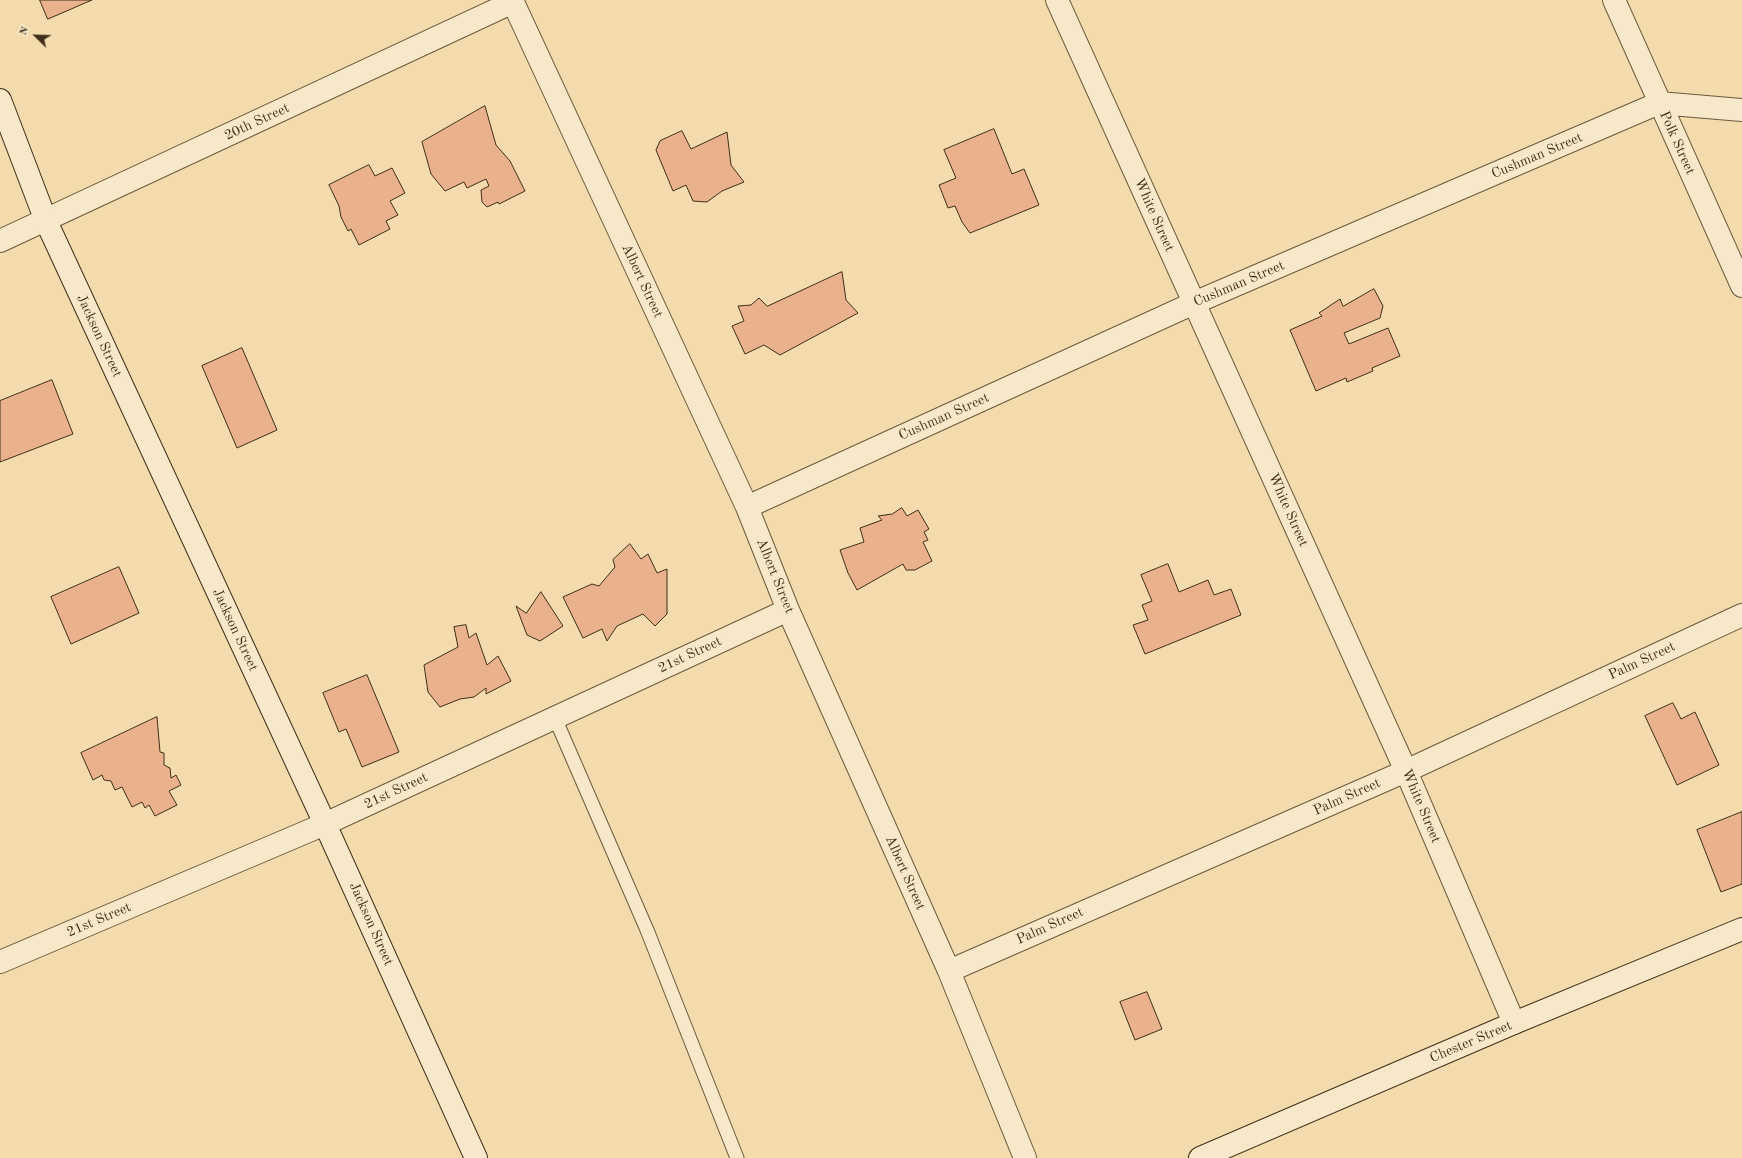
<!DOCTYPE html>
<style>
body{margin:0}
#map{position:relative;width:1742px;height:1158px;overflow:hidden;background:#f3dbad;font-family:"Old Standard TT",serif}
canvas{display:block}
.north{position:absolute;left:16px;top:16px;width:40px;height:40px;-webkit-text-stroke:3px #f7e8ca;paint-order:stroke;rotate:293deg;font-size:11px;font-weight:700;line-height:16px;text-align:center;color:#3f2e18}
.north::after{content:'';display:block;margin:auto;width:14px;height:18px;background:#3f2e18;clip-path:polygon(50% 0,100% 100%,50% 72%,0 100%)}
</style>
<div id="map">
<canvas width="1742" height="1158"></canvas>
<div class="north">N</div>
</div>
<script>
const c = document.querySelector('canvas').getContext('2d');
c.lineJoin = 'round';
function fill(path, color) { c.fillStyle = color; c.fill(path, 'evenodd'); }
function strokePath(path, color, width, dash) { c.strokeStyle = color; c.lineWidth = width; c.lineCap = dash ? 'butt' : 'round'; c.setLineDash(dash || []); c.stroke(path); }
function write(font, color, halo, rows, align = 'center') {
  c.font = font + ' "Old Standard TT",serif'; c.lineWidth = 3; c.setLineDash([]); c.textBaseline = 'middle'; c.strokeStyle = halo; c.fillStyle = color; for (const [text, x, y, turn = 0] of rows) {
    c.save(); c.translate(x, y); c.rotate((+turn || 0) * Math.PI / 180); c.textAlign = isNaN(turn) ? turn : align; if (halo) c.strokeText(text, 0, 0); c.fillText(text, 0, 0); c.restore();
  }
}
const building = new Path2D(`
 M 40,0 L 92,0 L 48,19 Z
 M 485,106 L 496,145 L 510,161 L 525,191 L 499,204 L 498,202 L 487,207 L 482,202 L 481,190 L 489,186 L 486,179 L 467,188 L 464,182 L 445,191 L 431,174 L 422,142 Z
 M 994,129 L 1012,174 L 1024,169 L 1039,205 L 970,233 L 962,222 L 955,206 L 948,208 L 939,185 L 956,178 L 944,150 Z
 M 682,131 L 691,149 L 727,132 L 731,165 L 744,182 L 722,191 L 707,202 L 693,201 L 686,185 L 673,191 L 656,150 L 660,141 Z
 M 369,165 L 375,176 L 392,168 L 405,193 L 390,201 L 398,215 L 386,221 L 390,229 L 359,245 L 351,229 L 348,231 L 341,217 L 339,206 L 329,185 Z
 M 842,272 L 846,300 L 858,313 L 780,355 L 764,345 L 745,354 L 732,326 L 744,321 L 738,306 L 751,305 L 759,298 L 767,306 Z
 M 1374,289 L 1383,306 L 1380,318 L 1344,333 L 1349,344 L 1388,328 L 1400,356 L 1372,368 L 1373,371 L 1347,382 L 1346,378 L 1316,391 L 1290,330 L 1322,316 L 1319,313 L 1340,299 L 1343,306 Z
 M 242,348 L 277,430 L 237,448 L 202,366 Z
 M 52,380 L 73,434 L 0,462 L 0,401 Z
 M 902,508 L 907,516 L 918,510 L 929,529 L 924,532 L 928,540 L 923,542 L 932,561 L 915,570 L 906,570 L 903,564 L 857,590 L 848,573 L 840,550 L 864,542 L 860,528 L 882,520 L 878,516 L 892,514 Z
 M 630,544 L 641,559 L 648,554 L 657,573 L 667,569 L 667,614 L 655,626 L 643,614 L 617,626 L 607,641 L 602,629 L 583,638 L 563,597 L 592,584 L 599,586 L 615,567 L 613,560 Z
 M 1168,564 L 1179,592 L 1208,580 L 1214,595 L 1231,589 L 1241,615 L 1145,654 L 1133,625 L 1148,620 L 1142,605 L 1152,601 L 1141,575 Z
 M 119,567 L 139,613 L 71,644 L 51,597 Z
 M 541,592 L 563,626 L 540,641 L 527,635 L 516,606 L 526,613 Z
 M 466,625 L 469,638 L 476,633 L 487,665 L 498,656 L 511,681 L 486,694 L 486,688 L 474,697 L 460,699 L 440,707 L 428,692 L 424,665 L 458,647 L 454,627 Z
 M 367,675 L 399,752 L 362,767 L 346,729 L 339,732 L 323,693 Z
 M 1673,703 L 1681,719 L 1695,712 L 1719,765 L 1677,785 L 1645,716 Z
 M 157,717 L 160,752 L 164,753 L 164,765 L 170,768 L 171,778 L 176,775 L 181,785 L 169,791 L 177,805 L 155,816 L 149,805 L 145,808 L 142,802 L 132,807 L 122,787 L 115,790 L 111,781 L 104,780 L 102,775 L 93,780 L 81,753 Z
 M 1742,812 L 1742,884 L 1721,892 L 1697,830 Z
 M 1147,992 L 1162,1029 L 1135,1040 L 1120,1002 Z`);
fill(building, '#eab28c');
strokePath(building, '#3f2e18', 1);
const lane = new Path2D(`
 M 555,718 L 647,930 L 737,1158`);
const street = new Path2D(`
 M 512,0 L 747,507 L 788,610 L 949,971 L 1025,1158
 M 1057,0 L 1406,771 L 1514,1023
 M 1614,0 L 1742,286
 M 0,241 L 513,2
 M 747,507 L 1194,303 L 1659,103 L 1742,110
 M 0,962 L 325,824 L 788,610
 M 949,971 L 1406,771 L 1742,615`);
const secondary = new Path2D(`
 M 0,100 L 46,221 L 325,824 L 476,1158
 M 1200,1158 L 1514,1023 L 1742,929`);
strokePath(lane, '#6c593d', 15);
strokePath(street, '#6c593d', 24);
strokePath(secondary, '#3f2e18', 24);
strokePath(lane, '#f7e8ca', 13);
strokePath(street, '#f7e8ca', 22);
strokePath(secondary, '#f7e8ca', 22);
write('14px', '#3f2e18', '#f7e8ca', [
 ["20th Street",257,122,-25],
 ["Polk Street",1677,143,66],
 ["Cushman Street",1537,156,-23],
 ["White Street",1154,215,66],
 ["Albert Street",642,281,65],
 ["Cushman Street",1239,284,-23],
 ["Jackson Street",99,336,65],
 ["Cushman Street",944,417,-24],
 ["White Street",1288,510,66],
 ["Albert Street",775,576,68],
 ["Jackson Street",235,630,65],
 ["21st Street",690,655,-25],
 ["Palm Street",1642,661,-25],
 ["21st Street",396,791,-25],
 ["Palm Street",1347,797,-24],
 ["White Street",1421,806,67],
 ["Albert Street",905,873,66],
 ["21st Street",99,920,-23],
 ["Jackson Street",371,924,66],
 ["Palm Street",1050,926,-24],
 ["Chester Street",1471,1042,-23]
]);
</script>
